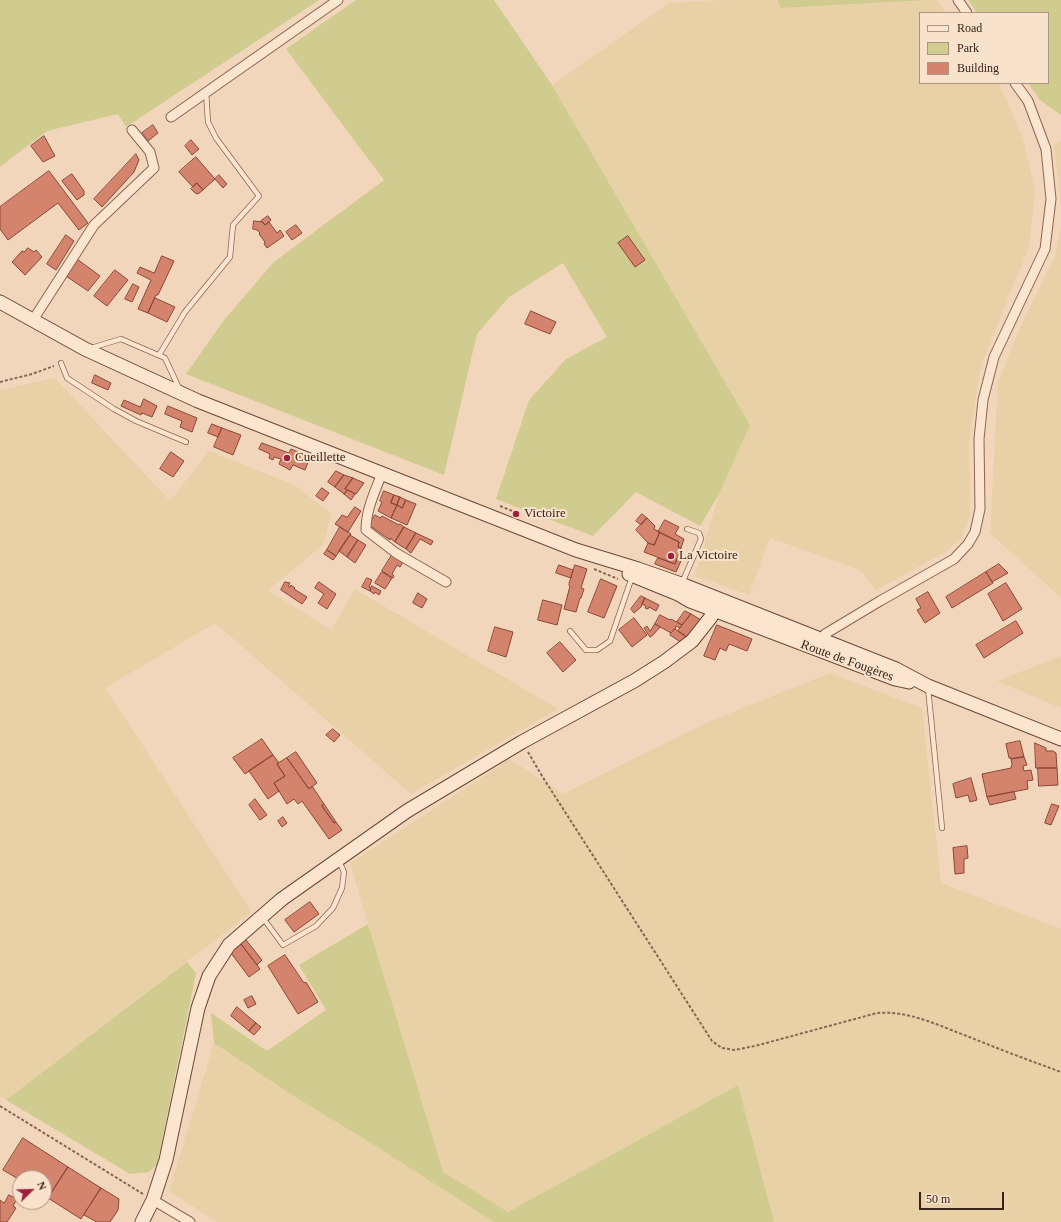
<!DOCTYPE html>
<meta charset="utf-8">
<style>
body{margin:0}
#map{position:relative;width:1061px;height:1222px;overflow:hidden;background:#f2d6bb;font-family:Georgia,serif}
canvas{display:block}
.legend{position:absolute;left:919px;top:12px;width:130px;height:72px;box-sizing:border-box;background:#f8e2cb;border:1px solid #ab9584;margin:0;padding:5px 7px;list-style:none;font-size:12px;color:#38221a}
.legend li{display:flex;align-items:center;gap:8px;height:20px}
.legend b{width:20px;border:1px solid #ab9584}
.north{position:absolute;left:12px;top:1170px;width:40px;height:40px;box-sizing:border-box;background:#f8e2cb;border:1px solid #ab9584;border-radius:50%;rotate:67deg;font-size:11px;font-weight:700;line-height:16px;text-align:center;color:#38221a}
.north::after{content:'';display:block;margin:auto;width:14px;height:18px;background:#9f1e39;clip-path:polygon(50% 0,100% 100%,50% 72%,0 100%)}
.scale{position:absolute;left:919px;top:1192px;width:85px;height:18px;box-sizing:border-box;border:2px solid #38221a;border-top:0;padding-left:5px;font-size:12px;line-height:14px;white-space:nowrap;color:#38221a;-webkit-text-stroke:3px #f8e2cb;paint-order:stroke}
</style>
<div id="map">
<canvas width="1061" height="1222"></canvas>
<ul class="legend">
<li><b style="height:5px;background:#fce5ce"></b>Road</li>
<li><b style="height:11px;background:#d0cb8e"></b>Park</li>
<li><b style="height:11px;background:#d4836d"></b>Building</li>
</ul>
<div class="north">N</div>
<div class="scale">50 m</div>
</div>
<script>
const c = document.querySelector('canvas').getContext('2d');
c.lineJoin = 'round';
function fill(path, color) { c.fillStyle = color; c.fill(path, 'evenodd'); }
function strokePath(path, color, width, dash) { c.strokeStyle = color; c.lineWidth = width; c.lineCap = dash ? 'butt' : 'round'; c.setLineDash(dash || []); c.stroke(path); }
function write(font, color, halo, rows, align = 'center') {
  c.font = font + ' Georgia,serif'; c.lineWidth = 4; c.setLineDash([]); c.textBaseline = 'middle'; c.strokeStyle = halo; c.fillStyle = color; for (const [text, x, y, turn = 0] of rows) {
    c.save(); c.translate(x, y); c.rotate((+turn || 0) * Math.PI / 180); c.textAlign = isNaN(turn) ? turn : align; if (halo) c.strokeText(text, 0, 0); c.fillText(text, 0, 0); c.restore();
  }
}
fill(new Path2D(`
 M 725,0 L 778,0 L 780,8 L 936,0 L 946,13 L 920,13 L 920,83 L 999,83 L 1023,139 L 1035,191 L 1029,247 L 981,366 L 969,442 L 970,516 L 961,539 L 942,554 L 876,590 L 860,570 L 770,538 L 749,595 L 695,576 L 719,494 L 750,425 L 552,85 L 669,3 Z
 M 1061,141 L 1061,202 L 1054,144 Z
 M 1061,226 L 1061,598 L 990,533 L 998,382 L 1022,323 L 1055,256 Z
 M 55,378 L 170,501 L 209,451 L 296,486 L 332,514 L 323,545 L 268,590 L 331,630 L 355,589 L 558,709 L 411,794 L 215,623 L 105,688 L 252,912 L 6,1100 L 0,1097 L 0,390 Z
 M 1061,656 L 1061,708 L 997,681 Z
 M 830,673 L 922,708 L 941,883 L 1061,929 L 1061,1222 L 774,1222 L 738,1085 L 508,1212 L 442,1172 L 350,863 L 510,759 L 563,794 L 708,722 Z
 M 214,1043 L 292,1095 L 374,1145 L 494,1222 L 217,1222 L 169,1191 Z`), '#e8d1a7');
fill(new Path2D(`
 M 0,0 L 319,0 L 126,127 L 118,114 L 47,131 L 0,167 Z
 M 356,0 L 494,0 L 552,85 L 750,425 L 719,494 L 700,526 L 636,492 L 593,536 L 496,499 L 529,400 L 566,359 L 607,337 L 563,263 L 509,297 L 477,334 L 444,475 L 186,374 L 224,320 L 274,262 L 384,180 L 286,49 Z
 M 778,0 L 931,0 L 780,8 Z
 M 968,0 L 1061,0 L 1061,115 L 1040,100 L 1028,83 L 1048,83 L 1048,13 L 977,13 Z
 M 368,924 L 443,1172 L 508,1212 L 738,1085 L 774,1222 L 494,1222 L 374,1145 L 292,1095 L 214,1043 L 211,1013 L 267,1051 L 326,1010 L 299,965 Z
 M 187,962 L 196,973 L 157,1165 L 149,1172 L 130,1174 L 6,1100 Z`), '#d0cb8e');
const building = new Path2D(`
 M 153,125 L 158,133 L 148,141 L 142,133 Z
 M 44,136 L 55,156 L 43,162 L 31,146 Z
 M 191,140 L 199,149 L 192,155 L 185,146 Z
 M 136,154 L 139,160 L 134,172 L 102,207 L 94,199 Z
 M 196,157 L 215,179 L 203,190 L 197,183 L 193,187 L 179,172 Z
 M 49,171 L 88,223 L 79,230 L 58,203 L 8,240 L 0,229 L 0,207 Z
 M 72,174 L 84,191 L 84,195 L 77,200 L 62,181 Z
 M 219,175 L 227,184 L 223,188 L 215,179 Z
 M 197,183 L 203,190 L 198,194 L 195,193 L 191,189 Z
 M 268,216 L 271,220 L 265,225 L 261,221 Z
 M 254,221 L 263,222 L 265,225 L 269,222 L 277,233 L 280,230 L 284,236 L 267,248 L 264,244 L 265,242 L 259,234 L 260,233 L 257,230 L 253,229 Z
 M 296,225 L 302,233 L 292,240 L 286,232 Z
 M 66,235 L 74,241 L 56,270 L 47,264 Z
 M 628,236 L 645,260 L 635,267 L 618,243 Z
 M 28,248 L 34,252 L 36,250 L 42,257 L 25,275 L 12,262 L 22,251 L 24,252 Z
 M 162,256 L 174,261 L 158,295 L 156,295 L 148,313 L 138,309 L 151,280 L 137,273 L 140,267 L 154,273 Z
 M 77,259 L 100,276 L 88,291 L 66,276 Z
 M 115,270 L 128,280 L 107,306 L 94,296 Z
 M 133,284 L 139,287 L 132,302 L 125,299 Z
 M 155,298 L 175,307 L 167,322 L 148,313 Z
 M 531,311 L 556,322 L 550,334 L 525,324 Z
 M 95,375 L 111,383 L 108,390 L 92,383 Z
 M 144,399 L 157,406 L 152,417 L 142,413 L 141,415 L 121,406 L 124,400 L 140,407 Z
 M 168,406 L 197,418 L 192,432 L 180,427 L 182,421 L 165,414 Z
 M 212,424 L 222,428 L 218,437 L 208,433 Z
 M 222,428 L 241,435 L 233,455 L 214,447 Z
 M 262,443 L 289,453 L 291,449 L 310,457 L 305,470 L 293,465 L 290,470 L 279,464 L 281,459 L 274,457 L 273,460 L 269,458 L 270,454 L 259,449 Z
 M 171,452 L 184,461 L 173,477 L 160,469 Z
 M 336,471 L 344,475 L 335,487 L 328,482 Z
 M 344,475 L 353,478 L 345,489 L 348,490 L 344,494 L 335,487 Z
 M 353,478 L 364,483 L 356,494 L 345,489 Z
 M 322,488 L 329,493 L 323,501 L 316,496 Z
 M 348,490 L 355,494 L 351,500 L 344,494 Z
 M 384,491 L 394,495 L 391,503 L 397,505 L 391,518 L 378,511 L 382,502 L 380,501 Z
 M 394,495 L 400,497 L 397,505 L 391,503 Z
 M 400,497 L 406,500 L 402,508 L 397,505 Z
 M 406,500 L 416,504 L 407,525 L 391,518 L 397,505 L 402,508 Z
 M 355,507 L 361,511 L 348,532 L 335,524 L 342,515 L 347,517 Z
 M 642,514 L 647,518 L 641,525 L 636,521 Z
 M 375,515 L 380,518 L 382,516 L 399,525 L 400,524 L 404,527 L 395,542 L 390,538 L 390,540 L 369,525 Z
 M 647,518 L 655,526 L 654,529 L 660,532 L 654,545 L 648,543 L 636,530 Z
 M 665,520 L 679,527 L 675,534 L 684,539 L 681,548 L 678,547 L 679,542 L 658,532 Z
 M 340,527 L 351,534 L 336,556 L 327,550 Z
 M 404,527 L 416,533 L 406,549 L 395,542 Z
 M 660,532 L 679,542 L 678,547 L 681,548 L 675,564 L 644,552 L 648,543 L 654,545 Z
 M 416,533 L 433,541 L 431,545 L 420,539 L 411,553 L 406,549 Z
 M 350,535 L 358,540 L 347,557 L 339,551 Z
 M 358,540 L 366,545 L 355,563 L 347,557 Z
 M 327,550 L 336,556 L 333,560 L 324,554 Z
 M 392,555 L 403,562 L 400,567 L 397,565 L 392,574 L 394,576 L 393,578 L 382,571 Z
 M 658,558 L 675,564 L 677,559 L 681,561 L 676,572 L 655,564 Z
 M 999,564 L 1008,573 L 992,582 L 986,572 Z
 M 559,565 L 573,570 L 571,578 L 556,573 Z
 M 575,565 L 587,569 L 581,588 L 584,589 L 581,598 L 580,598 L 576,612 L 564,609 L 570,586 L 569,585 Z
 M 382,572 L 392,578 L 385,589 L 375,583 Z
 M 986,572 L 993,583 L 952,608 L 946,597 Z
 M 367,578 L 372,580 L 369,587 L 371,588 L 370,591 L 362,587 Z
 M 601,579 L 617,586 L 604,618 L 588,612 Z
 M 285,582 L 290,583 L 288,586 L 290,587 L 291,585 L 295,588 L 294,589 L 307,597 L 302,604 L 281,590 Z
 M 319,582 L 336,594 L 327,609 L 318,603 L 324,594 L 315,588 Z
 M 1006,583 L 1022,609 L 1003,621 L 988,594 Z
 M 372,586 L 381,591 L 379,595 L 375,592 L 374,594 L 370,591 Z
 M 928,592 L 940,613 L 925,623 L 917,610 L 921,608 L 916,599 Z
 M 418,593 L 427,599 L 422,608 L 413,603 Z
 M 641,596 L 645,598 L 641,607 L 634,613 L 631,609 Z
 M 645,598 L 659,605 L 656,611 L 649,607 L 648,609 L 645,608 L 646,606 L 642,604 Z
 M 543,600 L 562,605 L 557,625 L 538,620 Z
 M 685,611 L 691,614 L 682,625 L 677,622 Z
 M 691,614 L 701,620 L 687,638 L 678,631 Z
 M 660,615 L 670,620 L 671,619 L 682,625 L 680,628 L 676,626 L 675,629 L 671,633 L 655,624 Z
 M 634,618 L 647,635 L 632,647 L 619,630 Z
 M 1016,621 L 1023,633 L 984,658 L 976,645 Z
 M 655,624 L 660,627 L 653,635 L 650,637 L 644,628 L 647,626 L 650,631 Z
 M 717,625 L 752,639 L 747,651 L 729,644 L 726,651 L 720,648 L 715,660 L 704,656 Z
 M 495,627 L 513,632 L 506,657 L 488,651 Z
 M 675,629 L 686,636 L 682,643 L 670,635 Z
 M 560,642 L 576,660 L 563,672 L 547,653 Z
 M 333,729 L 340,735 L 334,742 L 326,735 Z
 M 262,739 L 273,755 L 245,774 L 233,758 Z
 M 1020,741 L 1024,757 L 1011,759 L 1011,758 L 1009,758 L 1006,744 Z
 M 1035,743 L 1046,748 L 1046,751 L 1053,751 L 1056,753 L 1057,768 L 1036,768 Z
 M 296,752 L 317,783 L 309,789 L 287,758 Z
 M 273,755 L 279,763 L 277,764 L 285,776 L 274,783 L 279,791 L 268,799 L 249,771 Z
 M 1024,757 L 1027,765 L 1023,766 L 1024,771 L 1031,770 L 1033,780 L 1027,781 L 1028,789 L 987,797 L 982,774 L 1011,768 L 1012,764 L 1011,759 Z
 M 287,758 L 309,789 L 312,786 L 324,804 L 322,806 L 334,823 L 336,822 L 342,830 L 329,839 L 302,801 L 298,804 L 294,799 L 287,804 L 274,783 L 285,776 L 277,764 Z
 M 1038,768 L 1057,768 L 1058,785 L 1039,786 Z
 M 971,778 L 977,800 L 970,802 L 968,795 L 956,798 L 953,784 Z
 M 1014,792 L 1016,799 L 990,805 L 987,797 Z
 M 255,799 L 267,815 L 260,820 L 249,805 Z
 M 324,804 L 336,822 L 334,823 L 322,806 Z
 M 1052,804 L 1059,806 L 1051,825 L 1045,823 Z
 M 283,817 L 287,823 L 282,827 L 278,821 Z
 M 967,846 L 968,858 L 964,859 L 964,873 L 955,874 L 953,848 Z
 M 310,902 L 319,914 L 294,932 L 285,920 Z
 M 246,940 L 262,960 L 257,965 L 241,944 Z
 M 241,944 L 260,969 L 249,977 L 231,953 Z
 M 285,955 L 304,983 L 306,982 L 318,1002 L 298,1014 L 268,966 Z
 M 252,996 L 256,1004 L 248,1008 L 244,1000 Z
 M 237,1007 L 256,1023 L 249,1031 L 231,1016 Z
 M 256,1023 L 261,1027 L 254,1035 L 249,1031 Z
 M 23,1138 L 68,1167 L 48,1198 L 44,1196 L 44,1178 L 20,1178 L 20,1180 L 3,1170 Z
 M 68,1167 L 101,1188 L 81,1219 L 48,1198 Z
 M 101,1188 L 119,1199 L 118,1210 L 110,1222 L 97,1222 L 84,1215 Z
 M 9,1195 L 17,1199 L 13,1206 L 16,1208 L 7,1222 L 0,1222 L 0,1200 L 4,1203 Z`);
fill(building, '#d4836d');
strokePath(building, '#8b4737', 1);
const lane = new Path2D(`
 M 91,348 L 121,339 L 165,358 L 179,388
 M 159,355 L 185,312 L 230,257 L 233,225 L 259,196 L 216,138 L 208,122 L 206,92
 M 61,363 L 67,378 L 114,409 L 136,421 L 186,442
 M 682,583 L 701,539 L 699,533 L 687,529
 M 570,631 L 586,650 L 597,650 L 610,641 L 632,577
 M 928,688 L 942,828
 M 263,918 L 283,945 L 316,926 L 333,908 L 342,888 L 344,872 L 339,861`);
const street = new Path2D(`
 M 958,0 L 967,13
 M 171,117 L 338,0
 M 33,320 L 94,225 L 154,168 L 150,152 L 132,130
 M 382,473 C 375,492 366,509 366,530 L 396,553 L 446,582
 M 824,640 L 825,634 L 880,601 L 954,559 L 968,544 L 975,532 L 980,509 L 979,439 L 983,400 L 994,357 L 1045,249 L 1051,199 L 1046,149 L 1028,101 L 1015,83
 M 153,1200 L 190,1222`);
const secondary = new Path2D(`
 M 0,302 L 85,349 L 198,401 L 576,550 L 638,569 L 681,584 L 896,669 L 928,686 L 1061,739
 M 629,574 L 678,594 L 690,601 L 895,679 L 909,682
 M 142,1222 L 153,1200 L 166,1160 L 198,1008 L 209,976 L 229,945 L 282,899 L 407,811 L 522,742 L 634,681 L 664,662 L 692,641 L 711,617 L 714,610`);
strokePath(lane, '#8a6553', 6);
strokePath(street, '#8a6553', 11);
strokePath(secondary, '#6c4737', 15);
strokePath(new Path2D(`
 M 0,382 L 32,374 L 54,366
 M 500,506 L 515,512
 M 594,569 L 618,579
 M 528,752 L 542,776 L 712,1041 L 722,1048 L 734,1050 L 755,1046 L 877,1013 C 909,1010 942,1027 972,1038 C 1001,1050 1031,1061 1061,1072
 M 0,1106 L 143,1194`), '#8a6553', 2, [3, 2]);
strokePath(lane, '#fce5ce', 4.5);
strokePath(street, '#fce5ce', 9);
strokePath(secondary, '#fce5ce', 13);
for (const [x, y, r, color] of [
 [287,458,4,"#9f1e39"],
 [516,514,4,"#9f1e39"],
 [671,556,4,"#9f1e39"]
]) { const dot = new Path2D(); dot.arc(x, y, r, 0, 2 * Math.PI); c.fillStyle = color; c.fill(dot); strokePath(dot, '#f8e2cb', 1.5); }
write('13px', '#38221a', '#f8e2cb', [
 ["Cueillette",295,458],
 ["Victoire",524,514],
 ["La Victoire",679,556]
], 'left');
write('13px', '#38221a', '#f8e2cb', [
 ["Route de Fougères",847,661,20]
]);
</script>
